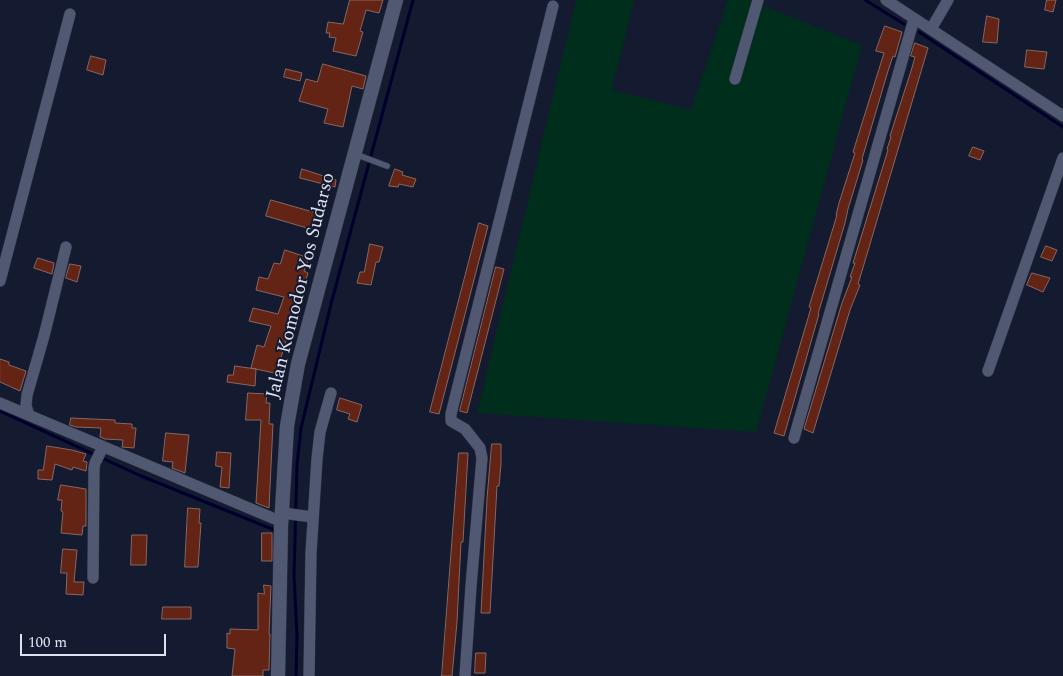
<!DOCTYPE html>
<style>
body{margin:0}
#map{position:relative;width:1063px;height:676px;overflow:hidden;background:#141a2f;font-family:Spectral,serif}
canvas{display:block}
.scale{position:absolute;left:20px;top:634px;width:146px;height:22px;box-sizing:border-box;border:2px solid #dde2f1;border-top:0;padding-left:6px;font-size:15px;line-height:18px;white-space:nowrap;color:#dde2f1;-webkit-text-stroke:4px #141a2f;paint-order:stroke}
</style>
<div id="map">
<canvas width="1063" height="676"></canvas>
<div class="scale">100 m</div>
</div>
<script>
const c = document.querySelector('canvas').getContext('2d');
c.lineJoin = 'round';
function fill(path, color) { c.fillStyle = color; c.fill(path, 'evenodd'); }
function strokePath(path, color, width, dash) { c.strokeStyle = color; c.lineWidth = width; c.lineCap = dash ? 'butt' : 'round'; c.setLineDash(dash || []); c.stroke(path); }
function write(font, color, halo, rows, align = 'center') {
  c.font = font + ' Spectral,serif'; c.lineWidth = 4; c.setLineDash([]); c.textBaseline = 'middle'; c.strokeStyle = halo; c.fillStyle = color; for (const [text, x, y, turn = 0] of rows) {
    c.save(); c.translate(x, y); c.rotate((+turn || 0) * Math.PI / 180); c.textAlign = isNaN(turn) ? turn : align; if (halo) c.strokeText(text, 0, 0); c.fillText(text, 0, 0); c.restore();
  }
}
fill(new Path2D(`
 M 576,0 L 634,0 L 612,90 L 691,110 L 728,0 L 749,0 L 862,45 L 756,432 L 477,413 Z`), '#002e1d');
strokePath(new Path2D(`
 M 865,0 L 904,24
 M 919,32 L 1063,127
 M 0,411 L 141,476 L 277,531
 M 296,676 L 297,637 L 294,575 L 297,465 L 301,428 L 331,304 L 413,0`), '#00002d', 3);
const building = new Path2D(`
 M 350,0 L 383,0 L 379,13 L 366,10 L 360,31 L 363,32 L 356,56 L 333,51 L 336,38 L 329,37 L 330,33 L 326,33 L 328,22 L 343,24 Z
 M 1047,0 L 1056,0 L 1053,12 L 1045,10 Z
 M 987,16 L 999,19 L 997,43 L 983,42 Z
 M 885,26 L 902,32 L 895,57 L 893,56 L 888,71 L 862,159 L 863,160 L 848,209 L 845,223 L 818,314 L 819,314 L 784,436 L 774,433 L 811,308 L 809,307 L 837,215 L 836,215 L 839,203 L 855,153 L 853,152 L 884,53 L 876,51 Z
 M 915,43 L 928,48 L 862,271 L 858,284 L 860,285 L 850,310 L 813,433 L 804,429 L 842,303 L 852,277 L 850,277 L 855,263 L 853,263 L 888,150 L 887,149 L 891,137 L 890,136 L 911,71 L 915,57 L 911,56 Z
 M 1027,50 L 1047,52 L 1044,69 L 1025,67 Z
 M 91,56 L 106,60 L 103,75 L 87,70 Z
 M 323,64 L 366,76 L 363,89 L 352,86 L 343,127 L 324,123 L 328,109 L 299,101 L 306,79 L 317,82 Z
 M 286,69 L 302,73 L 300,81 L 284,77 Z
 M 973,147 L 984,151 L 980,160 L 969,156 Z
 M 302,169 L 336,180 L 335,187 L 300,178 Z
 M 395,169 L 403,172 L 402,175 L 416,179 L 413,187 L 399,184 L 398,187 L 389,186 Z
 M 271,200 L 320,214 L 314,230 L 266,216 Z
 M 479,223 L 488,226 L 439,414 L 430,412 Z
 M 370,244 L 383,247 L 379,262 L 376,262 L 371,285 L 357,283 L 360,272 L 364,272 Z
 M 1046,246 L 1057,250 L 1052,261 L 1041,257 Z
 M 285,250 L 309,258 L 304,271 L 308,273 L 295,316 L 298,317 L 293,332 L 289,331 L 279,364 L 282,365 L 279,374 L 251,368 L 257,345 L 264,347 L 271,326 L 249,321 L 253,308 L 278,314 L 284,297 L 256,290 L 259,277 L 268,279 L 274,263 L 280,264 Z
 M 38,258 L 54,263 L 52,274 L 34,268 Z
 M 70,264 L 81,266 L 77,282 L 66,278 Z
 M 496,267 L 504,269 L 467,413 L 460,411 Z
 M 1032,273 L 1050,278 L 1043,292 L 1027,285 Z
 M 0,359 L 9,362 L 9,365 L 26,371 L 20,391 L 0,382 Z
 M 235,366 L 256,369 L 255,386 L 227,382 L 228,375 L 233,375 Z
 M 248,393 L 267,394 L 266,403 L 270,403 L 269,424 L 273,424 L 269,508 L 256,503 L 261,420 L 246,420 Z
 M 340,398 L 362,405 L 357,422 L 348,419 L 350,414 L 337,410 Z
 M 71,418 L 115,420 L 115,423 L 132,424 L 132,428 L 136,428 L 134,448 L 122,447 L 123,440 L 105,439 L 100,437 L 101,428 L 76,427 L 70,425 Z
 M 166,433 L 189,435 L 185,473 L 172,468 L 173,462 L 163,461 Z
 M 492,444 L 501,444 L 501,464 L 499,486 L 497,486 L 490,613 L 481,613 L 487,499 Z
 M 47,446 L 72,450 L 86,454 L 83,461 L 87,462 L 86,471 L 73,467 L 72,470 L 55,464 L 52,480 L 38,479 L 38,470 L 43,470 Z
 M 217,452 L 231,453 L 229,488 L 220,487 L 222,467 L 216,466 Z
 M 459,453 L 468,453 L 463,542 L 461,542 L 457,622 L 452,676 L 442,676 Z
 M 61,485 L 86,489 L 86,526 L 83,526 L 82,535 L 61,533 L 63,512 L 61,511 L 62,500 L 58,500 Z
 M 188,508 L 200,509 L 199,523 L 201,523 L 198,567 L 185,567 Z
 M 262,533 L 272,533 L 272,561 L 262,561 Z
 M 132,535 L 147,535 L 146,565 L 131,565 Z
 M 63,549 L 77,550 L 74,582 L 84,582 L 83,595 L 66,594 L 67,573 L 61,573 Z
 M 264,585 L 271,586 L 269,634 L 270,634 L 269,670 L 263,670 L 263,676 L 232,676 L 235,649 L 227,648 L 227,633 L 230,634 L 230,629 L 258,630 L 258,593 L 264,594 Z
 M 163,607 L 191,607 L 191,619 L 162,619 Z
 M 476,653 L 486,653 L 485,673 L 475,673 Z`);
fill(building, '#632315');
strokePath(building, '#876860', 1);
const service = new Path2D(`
 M 355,154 L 387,166`);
const minor = new Path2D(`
 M 886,0 L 1063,116
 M 931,29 L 948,0
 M 735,79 L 758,0
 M 0,281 L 70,14
 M 988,371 L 1063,158
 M 0,403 L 282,522
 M 29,415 L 26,406 L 27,395 L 44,336 L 66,247
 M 794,438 L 914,19
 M 282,513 L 313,517
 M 93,578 L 94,468 L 95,463 L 103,447
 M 309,676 L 311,553 L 317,459 L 320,432 L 331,393
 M 465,676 L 471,586 L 482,458 L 480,448 L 465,429 L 451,421 L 451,414 L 553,6`);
const tertiary = new Path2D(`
 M 278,676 L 281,527 L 287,426 L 298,364 L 396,0`);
strokePath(service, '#323546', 7);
strokePath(minor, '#323546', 12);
strokePath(tertiary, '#323546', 15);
strokePath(service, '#515972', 5.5);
strokePath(minor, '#515972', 11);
strokePath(tertiary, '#515972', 14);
write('19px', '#dde2f1', '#141a2f', [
 ["Jalan Komodor Yos Sudarso",302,286,-76]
]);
</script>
